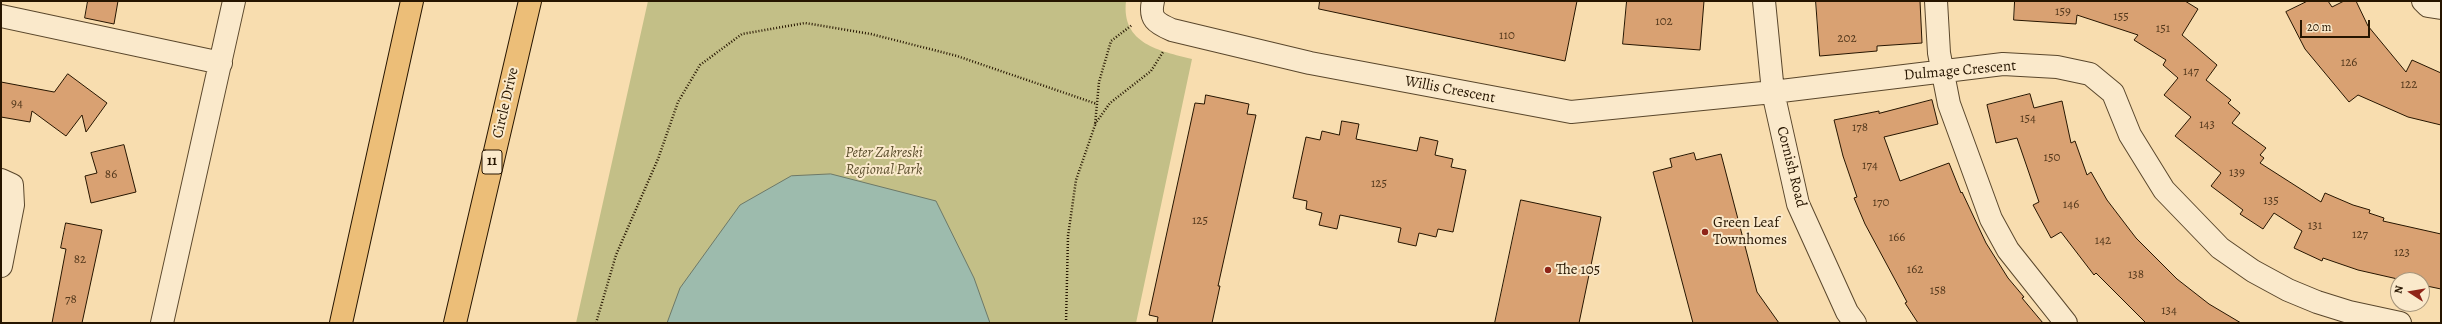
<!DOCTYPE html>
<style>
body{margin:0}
#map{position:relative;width:2442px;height:324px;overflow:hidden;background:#f8ddaf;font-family:Alegreya,serif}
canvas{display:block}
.frame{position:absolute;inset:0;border:2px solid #261500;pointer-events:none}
.north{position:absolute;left:2390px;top:272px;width:40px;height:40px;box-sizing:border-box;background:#fae9cb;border:1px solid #a5947a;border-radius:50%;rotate:282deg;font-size:11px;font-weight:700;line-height:16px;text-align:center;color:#261500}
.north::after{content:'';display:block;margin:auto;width:14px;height:18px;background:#8f2418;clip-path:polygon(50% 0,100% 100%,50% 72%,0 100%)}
.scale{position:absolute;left:2300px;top:20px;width:70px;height:18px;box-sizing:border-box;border:2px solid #261500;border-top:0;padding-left:5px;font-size:12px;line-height:14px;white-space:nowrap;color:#261500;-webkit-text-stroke:3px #fae9cb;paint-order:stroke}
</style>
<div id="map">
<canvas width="2442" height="324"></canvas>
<div class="frame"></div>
<div class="north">N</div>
<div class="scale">20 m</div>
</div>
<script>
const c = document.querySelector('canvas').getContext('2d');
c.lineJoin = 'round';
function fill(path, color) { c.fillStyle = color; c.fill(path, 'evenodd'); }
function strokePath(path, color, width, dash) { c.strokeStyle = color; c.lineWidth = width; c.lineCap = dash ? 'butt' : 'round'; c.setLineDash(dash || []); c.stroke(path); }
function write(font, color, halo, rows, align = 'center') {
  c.font = font + ' Alegreya,serif'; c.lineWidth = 4; c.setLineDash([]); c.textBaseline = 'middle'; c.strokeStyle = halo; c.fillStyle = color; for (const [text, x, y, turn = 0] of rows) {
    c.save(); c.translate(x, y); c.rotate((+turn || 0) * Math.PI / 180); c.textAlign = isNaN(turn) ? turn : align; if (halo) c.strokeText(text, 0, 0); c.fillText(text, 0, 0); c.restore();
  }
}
fill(new Path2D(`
 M 648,1 L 1126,1 C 1121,44 1160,51 1192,59 L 1136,323 L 576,323 Z`), '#c3bf87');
const water = new Path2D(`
 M 831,174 L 936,201 L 974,278 L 990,323 L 667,323 L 680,288 L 740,205 L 791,176 Z`);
fill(water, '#9dbbad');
strokePath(water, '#6d7968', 1);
const building = new Path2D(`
 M 88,1 L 118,1 L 114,24 L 85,18 Z
 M 1320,1 L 1577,1 L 1565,61 L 1319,9 Z
 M 1627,1 L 1704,1 L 1700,50 L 1623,44 Z
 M 1816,1 L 1920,1 L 1922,43 L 1877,46 L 1877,51 L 1820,56 Z
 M 2015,1 L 2185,1 L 2198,9 L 2182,35 L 2217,65 L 2206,80 L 2231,100 L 2228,103 L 2240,113 L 2232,123 L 2266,148 L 2260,155 L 2264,158 L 2260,163 L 2321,202 L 2325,193 L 2353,205 L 2370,210 L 2369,213 L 2384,218 L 2383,221 L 2441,234 L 2441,289 L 2422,285 L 2422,280 L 2402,280 L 2358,270 L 2323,258 L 2322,261 L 2294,248 L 2302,231 L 2274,213 L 2263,229 L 2240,214 L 2243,210 L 2211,186 L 2221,173 L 2175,136 L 2191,117 L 2164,95 L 2178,78 L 2163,65 L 2166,60 L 2134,40 L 2138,35 L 2077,15 L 2076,24 L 2014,20 Z
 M 2308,1 L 2328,1 L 2332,7 L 2344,1 L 2356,1 L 2368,26 L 2406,72 L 2412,60 L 2441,73 L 2441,125 L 2408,117 L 2358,95 L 2349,102 L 2305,49 L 2286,12 Z
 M 68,74 L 107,103 L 86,132 L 82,115 L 66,136 L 32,111 L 30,122 L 1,117 L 1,82 L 54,92 Z
 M 2030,94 L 2034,108 L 2062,101 L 2071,143 L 2075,141 L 2087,175 L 2091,172 L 2107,200 L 2136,238 L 2177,279 L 2209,304 L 2241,323 L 2146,323 L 2096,273 L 2094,275 L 2061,232 L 2051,238 L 2033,205 L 2039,202 L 2017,138 L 1996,143 L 1987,105 Z
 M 1206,95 L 1249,104 L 1247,114 L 1256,115 L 1218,286 L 1220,286 L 1212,323 L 1157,323 L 1158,317 L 1149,315 L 1195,103 L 1204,104 Z
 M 1932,100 L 1938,124 L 1884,137 L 1900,181 L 1949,163 L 1961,193 L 1962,192 L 1986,243 L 2008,278 L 2024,297 L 2022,298 L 2043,323 L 1918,323 L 1905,303 L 1907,302 L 1865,224 L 1854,198 L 1857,197 L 1843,156 L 1834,120 L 1879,111 L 1879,113 Z
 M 1342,121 L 1359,124 L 1356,139 L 1417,151 L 1420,137 L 1438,141 L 1435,155 L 1453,159 L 1451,167 L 1466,170 L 1453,232 L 1438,229 L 1436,237 L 1419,233 L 1416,246 L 1398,242 L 1401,228 L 1340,215 L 1337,229 L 1319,225 L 1322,213 L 1306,209 L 1307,201 L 1293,198 L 1306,137 L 1320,140 L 1322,131 L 1339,135 Z
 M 124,145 L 136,192 L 91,203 L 85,176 L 97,173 L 91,153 Z
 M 1694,153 L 1696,160 L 1721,154 L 1757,292 L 1779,323 L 1693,323 L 1653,172 L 1672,167 L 1670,159 Z
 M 1521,200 L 1601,217 L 1579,323 L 1495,323 Z
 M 66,223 L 102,230 L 82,323 L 52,323 L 66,249 L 61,248 Z`);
fill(building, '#d9a172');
strokePath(building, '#261500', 1);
const minor = new Path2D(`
 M 1153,1 C 1149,19 1156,23 1172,30 L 1310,63 L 1571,112 L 1773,92 L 2003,64 L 2057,67 L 2090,74 L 2113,93 L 2130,135 L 2164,190 L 2220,248 L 2253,271 L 2288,290 L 2317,302 L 2349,312 L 2400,323
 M 1764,1 L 1773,92 L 1798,204 L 1847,312 L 1855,323
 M 1936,1 L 1939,53 L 1949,104 L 1991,219 L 2008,250 L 2066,323
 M 2423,1 L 2428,6 L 2441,8
 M 1,16 L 221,63
 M 1,180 L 12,185 L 13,205 L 1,266
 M 162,323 L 234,1`);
const highway = new Path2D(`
 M 341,323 L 412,1
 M 455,323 L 530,1`);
strokePath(minor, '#5a472c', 24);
strokePath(highway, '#261500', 24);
strokePath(new Path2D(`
 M 1095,124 L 1110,103 L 1151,71 L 1163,52
 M 596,323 L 616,255 L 658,159 L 678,102 L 700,65 L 742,34 L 805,23 L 871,34 L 957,56 L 1097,104
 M 1066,323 L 1068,236 L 1076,180 L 1095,125 L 1099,82 L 1111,41 L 1132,25`), '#261500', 2.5, [1, 2]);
strokePath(minor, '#fae9cb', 22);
strokePath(highway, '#ecbe78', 22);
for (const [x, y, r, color] of [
 [1705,232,4,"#8f2418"],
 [1548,270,4,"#8f2418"]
]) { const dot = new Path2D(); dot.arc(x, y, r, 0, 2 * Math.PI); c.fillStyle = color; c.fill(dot); strokePath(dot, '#fae9cb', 1.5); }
write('13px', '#53381c', null, [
 ["159",2063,12],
 ["155",2121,17],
 ["102",1664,22],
 ["151",2163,29],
 ["110",1507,36],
 ["202",1847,39],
 ["126",2349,63],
 ["147",2191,72],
 ["122",2409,85],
 ["94",17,104],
 ["154",2028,119],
 ["143",2207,125],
 ["178",1860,128],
 ["150",2052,158],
 ["174",1870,166],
 ["139",2237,173],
 ["86",111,175],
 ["125",1379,184],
 ["135",2271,201],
 ["170",1881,203],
 ["146",2071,205],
 ["125",1200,221],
 ["131",2315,226],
 ["127",2360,235],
 ["166",1897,238],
 ["142",2103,241],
 ["123",2402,253],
 ["82",80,260],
 ["162",1915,270],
 ["138",2136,275],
 ["158",1938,291],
 ["78",71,300],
 ["134",2169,311]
]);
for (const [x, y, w] of [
 [492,162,20]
]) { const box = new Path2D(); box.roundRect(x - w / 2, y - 12, w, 24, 3); c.fillStyle = '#fae9cb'; c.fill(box); strokePath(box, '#261500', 1); }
write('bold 14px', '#261500', null, [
 ["11",492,162]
]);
write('15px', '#261500', '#fae9cb', [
 ["Dulmage Crescent",1960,71,-5],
 ["Willis Crescent",1450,90,11],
 ["Circle Drive",506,103,-77],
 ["Cornish Road",1791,167,76]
]);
write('italic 15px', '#5d502f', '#fae9cb', [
 ["Peter Zakreski",884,153],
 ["Regional Park",884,170]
]);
write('15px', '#261500', '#fae9cb', [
 ["Green Leaf",1713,223],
 ["Townhomes",1713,240],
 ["The 105",1556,270]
], 'left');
</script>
